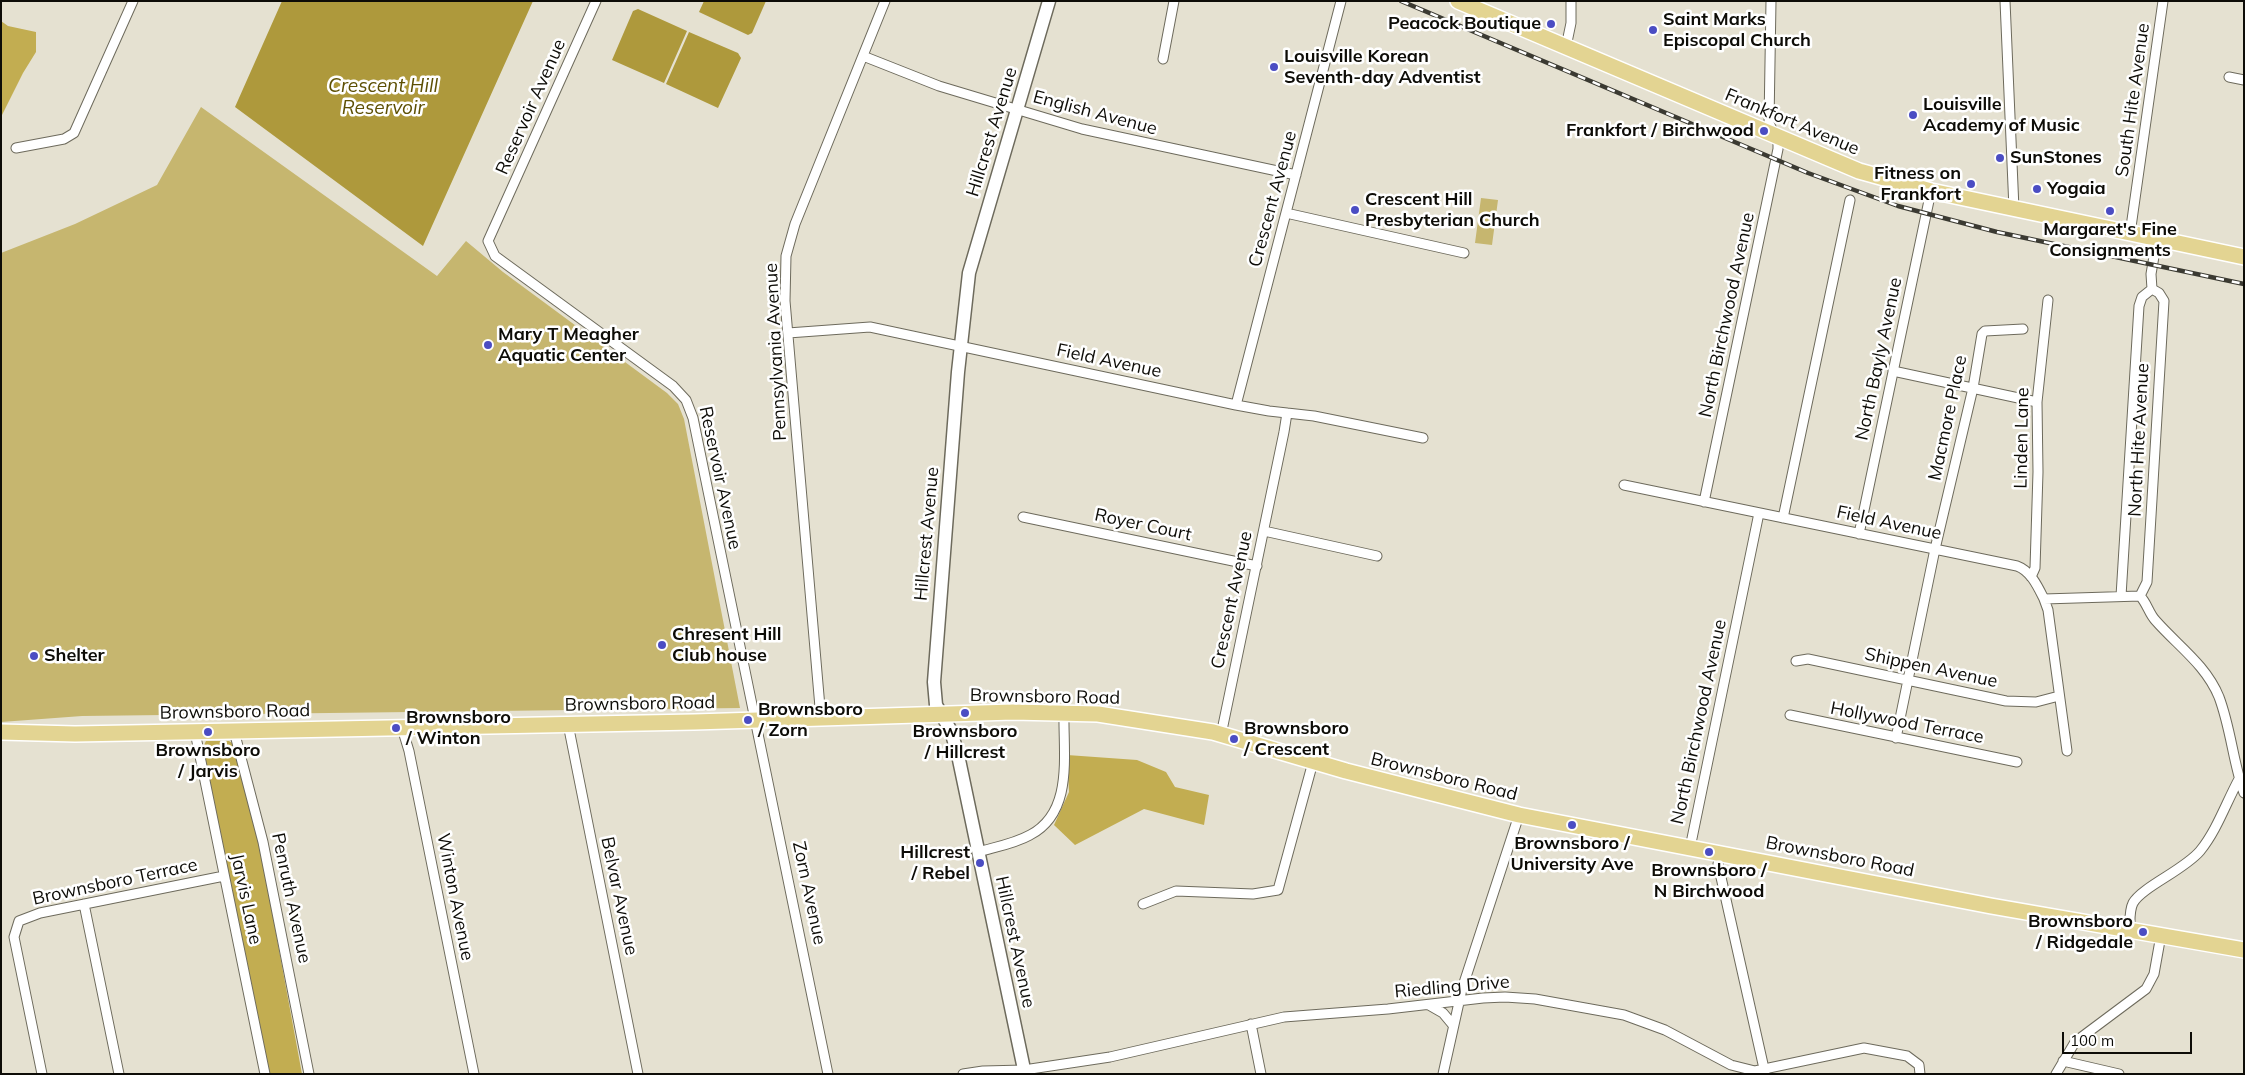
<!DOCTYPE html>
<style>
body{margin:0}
#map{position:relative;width:2245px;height:1075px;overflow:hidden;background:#e5e1d1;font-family:Mulish,sans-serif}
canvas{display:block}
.frame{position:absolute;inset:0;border:2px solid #0d0c07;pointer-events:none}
.scale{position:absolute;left:2062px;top:1032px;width:130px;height:22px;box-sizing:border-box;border:2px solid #0d0c07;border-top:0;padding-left:6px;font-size:15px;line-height:18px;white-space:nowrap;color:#0d0c07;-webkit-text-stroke:4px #fff;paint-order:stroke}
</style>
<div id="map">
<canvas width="2245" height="1075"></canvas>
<div class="frame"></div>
<div class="scale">100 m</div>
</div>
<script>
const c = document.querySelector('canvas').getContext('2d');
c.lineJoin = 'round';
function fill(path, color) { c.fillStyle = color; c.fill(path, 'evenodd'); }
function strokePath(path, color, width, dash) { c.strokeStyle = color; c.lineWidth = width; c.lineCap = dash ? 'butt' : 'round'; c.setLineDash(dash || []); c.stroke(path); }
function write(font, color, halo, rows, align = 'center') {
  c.font = font + ' Mulish,sans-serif'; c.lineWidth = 5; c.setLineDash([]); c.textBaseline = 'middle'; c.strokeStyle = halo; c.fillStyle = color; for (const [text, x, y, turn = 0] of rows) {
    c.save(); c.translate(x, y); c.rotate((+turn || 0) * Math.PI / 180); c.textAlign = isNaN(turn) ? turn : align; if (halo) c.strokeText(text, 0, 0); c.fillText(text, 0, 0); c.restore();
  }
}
fill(new Path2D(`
 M 201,107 L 437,276 L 466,241 L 503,272 L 667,393 L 678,404 L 684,419 L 740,708 L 82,716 L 1,722 L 1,253 L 75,224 L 157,185 Z
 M 1481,198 L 1498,200 L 1492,245 L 1475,243 Z`), '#c6b66f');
fill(new Path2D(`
 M 1,21 L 8,26 L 36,32 L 36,52 L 23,73 L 1,117 Z
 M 206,741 L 229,741 L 235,745 L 262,858 L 302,1074 L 270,1074 L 203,747 Z
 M 1067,755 L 1137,760 L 1166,772 L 1175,787 L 1209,795 L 1204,825 L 1144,809 L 1075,845 L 1054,825 L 1069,792 Z`), '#c2ad51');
fill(new Path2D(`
 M 282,1 L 533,1 L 423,246 L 235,107 Z
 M 704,1 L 766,1 L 752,33 L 748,35 L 699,12 Z
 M 638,9 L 687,31 L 664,83 L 612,60 L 633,11 Z
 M 689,32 L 738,53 L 741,58 L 718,108 L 666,84 Z`), '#ae993c');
const street = new Path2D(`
 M 596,1 L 488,241 L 495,256 L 673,386 L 686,400 L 693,418 L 828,1074
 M 2005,1 L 2014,209
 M 1566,47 L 1571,23 L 1571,1
 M 863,56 L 939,86 L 1082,129 L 1296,175
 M 1163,59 L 1174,1
 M 2229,77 L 2244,80
 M 16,148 L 64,139 L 74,133 L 133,1
 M 1286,213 L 1464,253
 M 2130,234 L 2163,1
 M 2152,289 L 2151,274 L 2157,239
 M 788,333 L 870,327 L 1236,405 L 1269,411 L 1314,416 L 1423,438
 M 1893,371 L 2037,402
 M 1236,405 L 1341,1
 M 1624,485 L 2017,566 C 2031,571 2038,587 2044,599 L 2140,596 C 2147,603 2149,614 2156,621 C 2178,646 2206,665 2219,697 C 2231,729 2233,762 2244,793
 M 1704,502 L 1778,149 L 1778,142 L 1769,123 L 1771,1
 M 1023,517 L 1257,566
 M 1783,518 L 1850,200
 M 1264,531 L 1377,556
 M 1859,534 L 1931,191
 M 2031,577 L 2035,568 L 2038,472 L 2037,402 L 2048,300
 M 2121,596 L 2139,306 L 2142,297 L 2152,289 L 2159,293 L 2164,301 L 2147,582 L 2140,596
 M 2044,599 L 2048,610 L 2067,751
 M 1796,661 L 1808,659 L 2006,701 L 2036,702 L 2059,696
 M 1790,715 L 2017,762
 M 821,719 L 785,301 L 786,256 L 795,224 L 885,1
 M 568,724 L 638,1074
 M 402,728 L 409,751 L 474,1074
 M 234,731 L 263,842 L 309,1074
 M 195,732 L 265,1074
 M 1221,735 L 1284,432 L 1287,413
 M 1896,738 L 1935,549 L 1973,388 L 1982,334 L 1985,331 L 2023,329
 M 1690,848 L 1759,513
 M 978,852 C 995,847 1014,844 1030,835 C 1074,812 1063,755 1064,712
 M 1720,854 L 1718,864 L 1765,1073
 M 84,904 L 119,1074
 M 1143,904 L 1176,891 L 1253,894 L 1278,890 L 1313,762
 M 2130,930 C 2130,921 2129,911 2133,903 C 2142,887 2184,870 2200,851 C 2217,830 2226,803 2239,779
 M 1429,1005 L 1443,1013 L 1453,1025
 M 1251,1024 L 1261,1074
 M 2063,1061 L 2119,1074
 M 42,1074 L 14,937 L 19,921 L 40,913 L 224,876
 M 963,1074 L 983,1071 L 1024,1070 L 1110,1057 L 1284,1017 L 1388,1009 L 1483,998 L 1505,997 L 1535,999 L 1624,1015 L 1665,1030 L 1731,1065 L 1755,1071 L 1864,1048 L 1907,1056 L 1919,1065 L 1920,1074
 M 1443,1074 L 1462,989 L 1519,815
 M 2056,1074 L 2075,1042 L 2146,989 L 2154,974 L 2161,935`);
const secondary = new Path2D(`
 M 1025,1074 L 958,755 L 951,731 L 936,705 L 934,682 L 958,372 L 969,273 L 1049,1`);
const primary = new Path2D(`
 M 1458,1 L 1859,171 L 1931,191 L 2244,257
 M 1,732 L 75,734 L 234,731 L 694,722 L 1013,712 L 1098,714 L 1213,732 L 1346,771 L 1519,815 L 1991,906 L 2244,950`);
strokePath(street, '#6d6a5c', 11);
strokePath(secondary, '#6d6a5c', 15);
strokePath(primary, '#fff', 18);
strokePath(street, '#fff', 9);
strokePath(secondary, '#fff', 12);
strokePath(primary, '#e3d492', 15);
const rail = new Path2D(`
 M 1401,1 L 1808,173 L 1898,206 L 1997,232 L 2244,284`);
strokePath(rail, '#3b3a32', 4.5);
strokePath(rail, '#fff', 2.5, [8]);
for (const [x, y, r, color] of [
 [1551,24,5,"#4b4dc3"],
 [1653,30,5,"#4b4dc3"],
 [1274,67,5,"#4b4dc3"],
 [1913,115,5,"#4b4dc3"],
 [1764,131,5,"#4b4dc3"],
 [2000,158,5,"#4b4dc3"],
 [1971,184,5,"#4b4dc3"],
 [2037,189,5,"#4b4dc3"],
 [1355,210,5,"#4b4dc3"],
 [2110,211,5,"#4b4dc3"],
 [488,345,5,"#4b4dc3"],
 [662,645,5,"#4b4dc3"],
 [34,656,5,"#4b4dc3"],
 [965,713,5,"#4b4dc3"],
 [748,720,5,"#4b4dc3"],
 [396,728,5,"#4b4dc3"],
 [208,732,5,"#4b4dc3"],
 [1234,739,5,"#4b4dc3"],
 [1572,825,5,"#4b4dc3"],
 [1709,852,5,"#4b4dc3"],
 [980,863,5,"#4b4dc3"],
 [2143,932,5,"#4b4dc3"]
]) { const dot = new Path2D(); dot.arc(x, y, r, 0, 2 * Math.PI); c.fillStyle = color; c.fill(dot); strokePath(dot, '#fff', 2); }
write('bold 18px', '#0d0c07', '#fff', [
 ["Saint Marks",1663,20],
 ["Episcopal Church",1663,41],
 ["Peacock Boutique",1541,24,"right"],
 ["Louisville Korean",1284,57],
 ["Seventh-day Adventist",1284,78],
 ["Louisville",1923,105],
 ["Academy of Music",1923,126],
 ["Frankfort / Birchwood",1754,131,"right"],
 ["SunStones",2010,158],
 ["Fitness on",1961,174,"right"],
 ["Frankfort",1961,195,"right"],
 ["Yogaia",2047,189],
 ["Crescent Hill",1365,200],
 ["Presbyterian Church",1365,221],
 ["Margaret's Fine",2110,230,"center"],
 ["Consignments",2110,251,"center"],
 ["Mary T Meagher",498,335],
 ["Aquatic Center",498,356],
 ["Chresent Hill",672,635],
 ["Club house",672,656],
 ["Shelter",44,656],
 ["Brownsboro",758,710],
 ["/ Zorn",758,731],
 ["Brownsboro",406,718],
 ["/ Winton",406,739],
 ["Brownsboro",1244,729],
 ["/ Crescent",1244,750],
 ["Brownsboro",965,732,"center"],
 ["/ Hillcrest",965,753,"center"],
 ["Brownsboro",208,751,"center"],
 ["/ Jarvis",208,772,"center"],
 ["Brownsboro /",1572,844,"center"],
 ["University Ave",1572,865,"center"],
 ["Hillcrest",970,853,"right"],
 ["/ Rebel",970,874,"right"],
 ["Brownsboro /",1709,871,"center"],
 ["N Birchwood",1709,892,"center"],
 ["Brownsboro",2133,922,"right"],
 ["/ Ridgedale",2133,943,"right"]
], 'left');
write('18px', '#0d0c07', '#fff', [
 ["South Hite Avenue",2133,100,-82],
 ["Reservoir Avenue",531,107,-66],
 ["English Avenue",1095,113,15],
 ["Frankfort Avenue",1792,122,23],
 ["Hillcrest Avenue",992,132,-73],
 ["Crescent Avenue",1273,199,-75],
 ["North Birchwood Avenue",1727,315,-78],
 ["Pennsylvania Avenue",776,352,-93],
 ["North Bayly Avenue",1879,359,-78],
 ["Field Avenue",1109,361,12],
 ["Macmore Place",1948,418,-78],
 ["Linden Lane",2022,438,-89],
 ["North Hite Avenue",2139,440,-87],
 ["Reservoir Avenue",720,478,78],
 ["Field Avenue",1889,523,12],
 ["Royer Court",1143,525,12],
 ["Hillcrest Avenue",927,534,-85],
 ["Crescent Avenue",1232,600,-78],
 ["Shippen Avenue",1931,668,12],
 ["Brownsboro Road",1045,697,1],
 ["Brownsboro Road",640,704,-1],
 ["Brownsboro Road",235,712,-1],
 ["North Birchwood Avenue",1699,722,-78],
 ["Hollywood Terrace",1907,723,11],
 ["Brownsboro Road",1444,777,14],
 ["Brownsboro Road",1840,857,11],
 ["Brownsboro Terrace",115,882,-12],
 ["Zorn Avenue",809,893,78],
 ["Belvar Avenue",619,896,78],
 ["Winton Avenue",455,897,79],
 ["Penruth Avenue",291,898,78],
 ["Jarvis Lane",246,899,78],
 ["Hillcrest Avenue",1015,942,78],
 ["Riedling Drive",1452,987,-5]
]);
write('italic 19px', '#5d4f03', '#fff', [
 ["Crescent Hill",383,86],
 ["Reservoir",383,108]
]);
</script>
